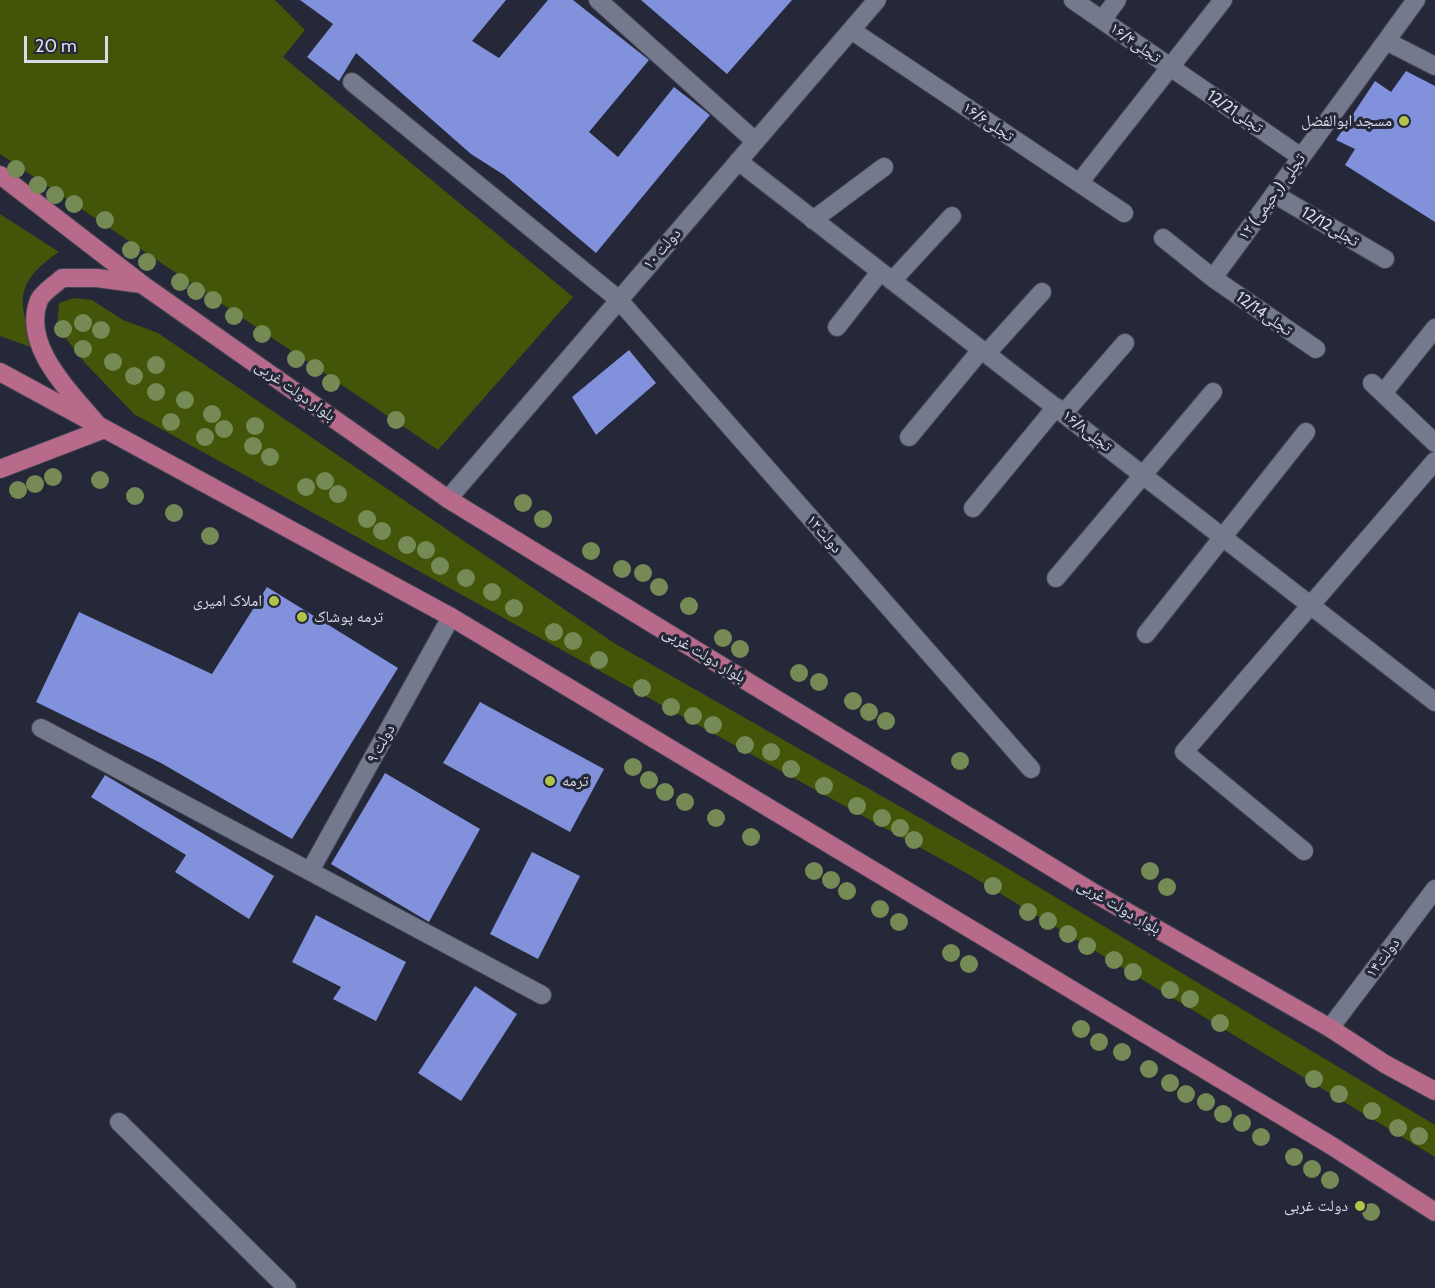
<!DOCTYPE html>
<meta charset="utf-8">
<style>
body{margin:0}
#map{position:relative;width:1435px;height:1288px;overflow:hidden;background:#242838;font-family:Cabin,sans-serif}
canvas{display:block}
.scale{position:absolute;left:24px;top:36px;width:84px;height:27px;box-sizing:border-box;border:3px solid #d9dce6;border-top:0;padding-left:8px;font-size:18px;line-height:21px;white-space:nowrap;color:#d9dce6;-webkit-text-stroke:4px #242838;paint-order:stroke}
</style>
<div id="map">
<canvas width="1435" height="1288"></canvas>
<div class="scale">20 m</div>
</div>
<script>
const c = document.querySelector('canvas').getContext('2d');
c.lineJoin = 'round';
function fill(path, color) { c.fillStyle = color; c.fill(path, 'evenodd'); }
function strokePath(path, color, width, dash) { c.strokeStyle = color; c.lineWidth = width; c.lineCap = dash ? 'butt' : 'round'; c.setLineDash(dash || []); c.stroke(path); }
function write(font, color, halo, rows, align = 'center') {
  c.font = font + ' Cabin,"Noto Naskh Arabic",sans-serif'; c.lineWidth = 6; c.setLineDash([]); c.textBaseline = 'middle'; c.strokeStyle = halo; c.fillStyle = color; for (const [text, x, y, turn = 0] of rows) {
    c.save(); c.translate(x, y); c.rotate((+turn || 0) * Math.PI / 180); c.textAlign = isNaN(turn) ? turn : align; if (halo) c.strokeText(text, 0, 0); c.fillText(text, 0, 0); c.restore();
  }
}
fill(new Path2D(`
 M 0,0 L 275,0 L 305,30 L 283,57 L 573,297 L 438,450 L 0,154 Z
 M 0,214 L 59,252 C 14,282 17,303 36,349 L 0,336 Z
 M 74,298 L 92,300 L 123,320 L 158,333 L 614,643 L 997,862 L 1435,1125 L 1435,1157 L 968,874 L 134,414 L 86,364 L 57,327 L 59,303 Z`), '#425509');
fill(new Path2D(`
 M 300,0 L 506,0 L 472,41 L 499,58 L 548,0 L 573,0 L 649,60 L 589,132 L 618,157 L 674,87 L 710,115 L 596,253 L 504,175 L 471,154 L 356,53 L 339,81 L 307,57 L 333,24 Z
 M 641,0 L 792,0 L 727,74 Z
 M 1406,71 L 1435,86 L 1435,222 L 1345,165 L 1355,149 L 1336,140 L 1375,81 L 1391,92 Z
 M 629,350 L 656,383 L 596,435 L 572,397 Z
 M 267,587 L 398,668 L 292,839 L 161,763 L 36,702 L 79,612 L 212,674 Z
 M 480,702 L 604,769 L 570,832 L 443,763 Z
 M 385,773 L 480,829 L 429,922 L 331,864 Z
 M 105,775 L 274,876 L 249,919 L 175,872 L 186,855 L 91,797 Z
 M 532,852 L 580,876 L 538,959 L 490,934 Z
 M 316,915 L 406,962 L 376,1021 L 333,999 L 341,987 L 292,962 Z
 M 475,986 L 517,1014 L 461,1101 L 418,1073 Z`), '#8191dc');
const minor = new Path2D(`
 M 598,0 L 755,141
 M 1073,0 L 1301,157
 M 1102,20 L 1117,0
 M 851,30 L 1124,213
 M 1386,41 L 1435,66
 M 352,82 L 618,299 L 1031,769
 M 738,161 L 1435,702
 M 1079,183 L 1223,0
 M 1274,194 L 1385,259
 M 813,220 L 884,167
 M 1163,238 L 1213,278 L 1316,349
 M 1213,278 L 1416,0
 M 892,281 L 952,216
 M 837,327 L 880,272
 M 986,354 L 1042,292
 M 1372,383 L 1435,443
 M 1384,392 L 1435,328
 M 1064,413 L 1125,343
 M 909,437 L 981,350
 M 448,499 L 877,0
 M 973,508 L 1056,407
 M 1056,578 L 1213,392
 M 1146,634 L 1306,432
 M 41,728 L 542,995
 M 1304,851 L 1184,752 L 1435,461
 M 310,871 L 451,617
 M 1330,1028 L 1435,889
 M 119,1122 L 287,1288`);
const major = new Path2D(`
 M 0,175 L 143,285 L 448,499 L 1094,893 L 1330,1028 L 1385,1064 L 1435,1091
 M 0,372 L 451,617 L 1332,1146 L 1435,1212
 M 0,469 L 102,430 C 75,396 20,348 39,300 C 43,292 56,284 62,278 L 97,278 L 141,284`);
strokePath(minor, '#424553', 20);
strokePath(major, '#424553', 20);
strokePath(minor, '#74798d', 18);
strokePath(major, '#b76a89', 18);
c.fillStyle = '#758a55';
for (const [x, y] of [
 [16,169],
 [38,185],
 [55,195],
 [74,204],
 [105,220],
 [131,250],
 [147,262],
 [180,282],
 [196,291],
 [213,300],
 [234,316],
 [83,323],
 [63,329],
 [101,330],
 [262,334],
 [83,349],
 [296,359],
 [113,362],
 [156,365],
 [315,368],
 [134,376],
 [331,383],
 [156,392],
 [185,400],
 [212,414],
 [396,420],
 [171,422],
 [255,426],
 [224,429],
 [205,437],
 [253,446],
 [270,457],
 [53,477],
 [100,480],
 [325,481],
 [35,484],
 [306,487],
 [18,490],
 [338,494],
 [135,496],
 [523,503],
 [174,513],
 [367,519],
 [543,519],
 [382,531],
 [210,536],
 [407,545],
 [426,550],
 [591,551],
 [440,566],
 [622,569],
 [643,573],
 [466,578],
 [659,587],
 [492,592],
 [689,606],
 [514,608],
 [554,632],
 [723,638],
 [573,641],
 [740,649],
 [599,660],
 [799,673],
 [819,682],
 [642,688],
 [853,701],
 [671,707],
 [869,712],
 [693,716],
 [886,721],
 [713,725],
 [745,745],
 [771,752],
 [960,761],
 [633,767],
 [791,769],
 [649,780],
 [824,786],
 [665,792],
 [685,802],
 [857,806],
 [716,818],
 [882,818],
 [900,828],
 [751,837],
 [914,840],
 [814,871],
 [1150,871],
 [831,880],
 [993,886],
 [1167,887],
 [847,891],
 [880,909],
 [1028,912],
 [1048,921],
 [899,922],
 [1068,934],
 [1087,946],
 [951,953],
 [1114,960],
 [969,964],
 [1133,972],
 [1170,990],
 [1190,999],
 [1220,1023],
 [1081,1029],
 [1099,1042],
 [1122,1052],
 [1149,1069],
 [1314,1079],
 [1170,1083],
 [1186,1094],
 [1339,1094],
 [1206,1102],
 [1372,1111],
 [1223,1114],
 [1242,1123],
 [1398,1128],
 [1419,1136],
 [1261,1137],
 [1294,1157],
 [1312,1169],
 [1330,1180],
 [1371,1212]
]) { c.beginPath(); c.arc(x, y, 9, 0, 2 * Math.PI); c.fill(); }
for (const [x, y, r, color] of [
 [1404,121,6,"#b2c34c"],
 [274,601,6,"#b2c34c"],
 [302,617,6,"#b2c34c"],
 [550,781,6,"#b2c34c"],
 [1360,1206,6,"#b2c34c"]
]) { const dot = new Path2D(); dot.arc(x, y, r, 0, 2 * Math.PI); c.fillStyle = color; c.fill(dot); strokePath(dot, '#242838', 2); }
write('16px', '#d9dce6', '#242838', [
 ["تجلی۱۶/۴",1135,43,35],
 ["تجلی12/21",1235,112,34],
 ["تجلی۱۶/۶",988,122,34],
 ["۱۲ تجلی (رحیمی)",1272,197,-54],
 ["تجلی12/12",1330,227,30],
 ["۱۰ دولت",662,249,-49],
 ["تجلی12/14",1264,314,35],
 ["بلوار دولت غربی",295,391,35],
 ["تجلی۱۶/۸",1087,431,38],
 ["۱۲دولت",824,534,49],
 ["بلوار دولت غربی",704,655,31],
 ["۹ دولت",381,744,-61],
 ["بلوار دولت غربی",1119,907,30],
 ["۱۴دولت",1383,958,-53]
]);
write('16px', '#d9dce6', '#242838', [
 ["مسجد ابوالفضل",1392,121],
 ["املاک امیری",262,601],
 ["ترمه پوشاک",314,617,"left"],
 ["ترمه",562,781,"left"],
 ["دولت غربی",1348,1206]
], 'right');
</script>
